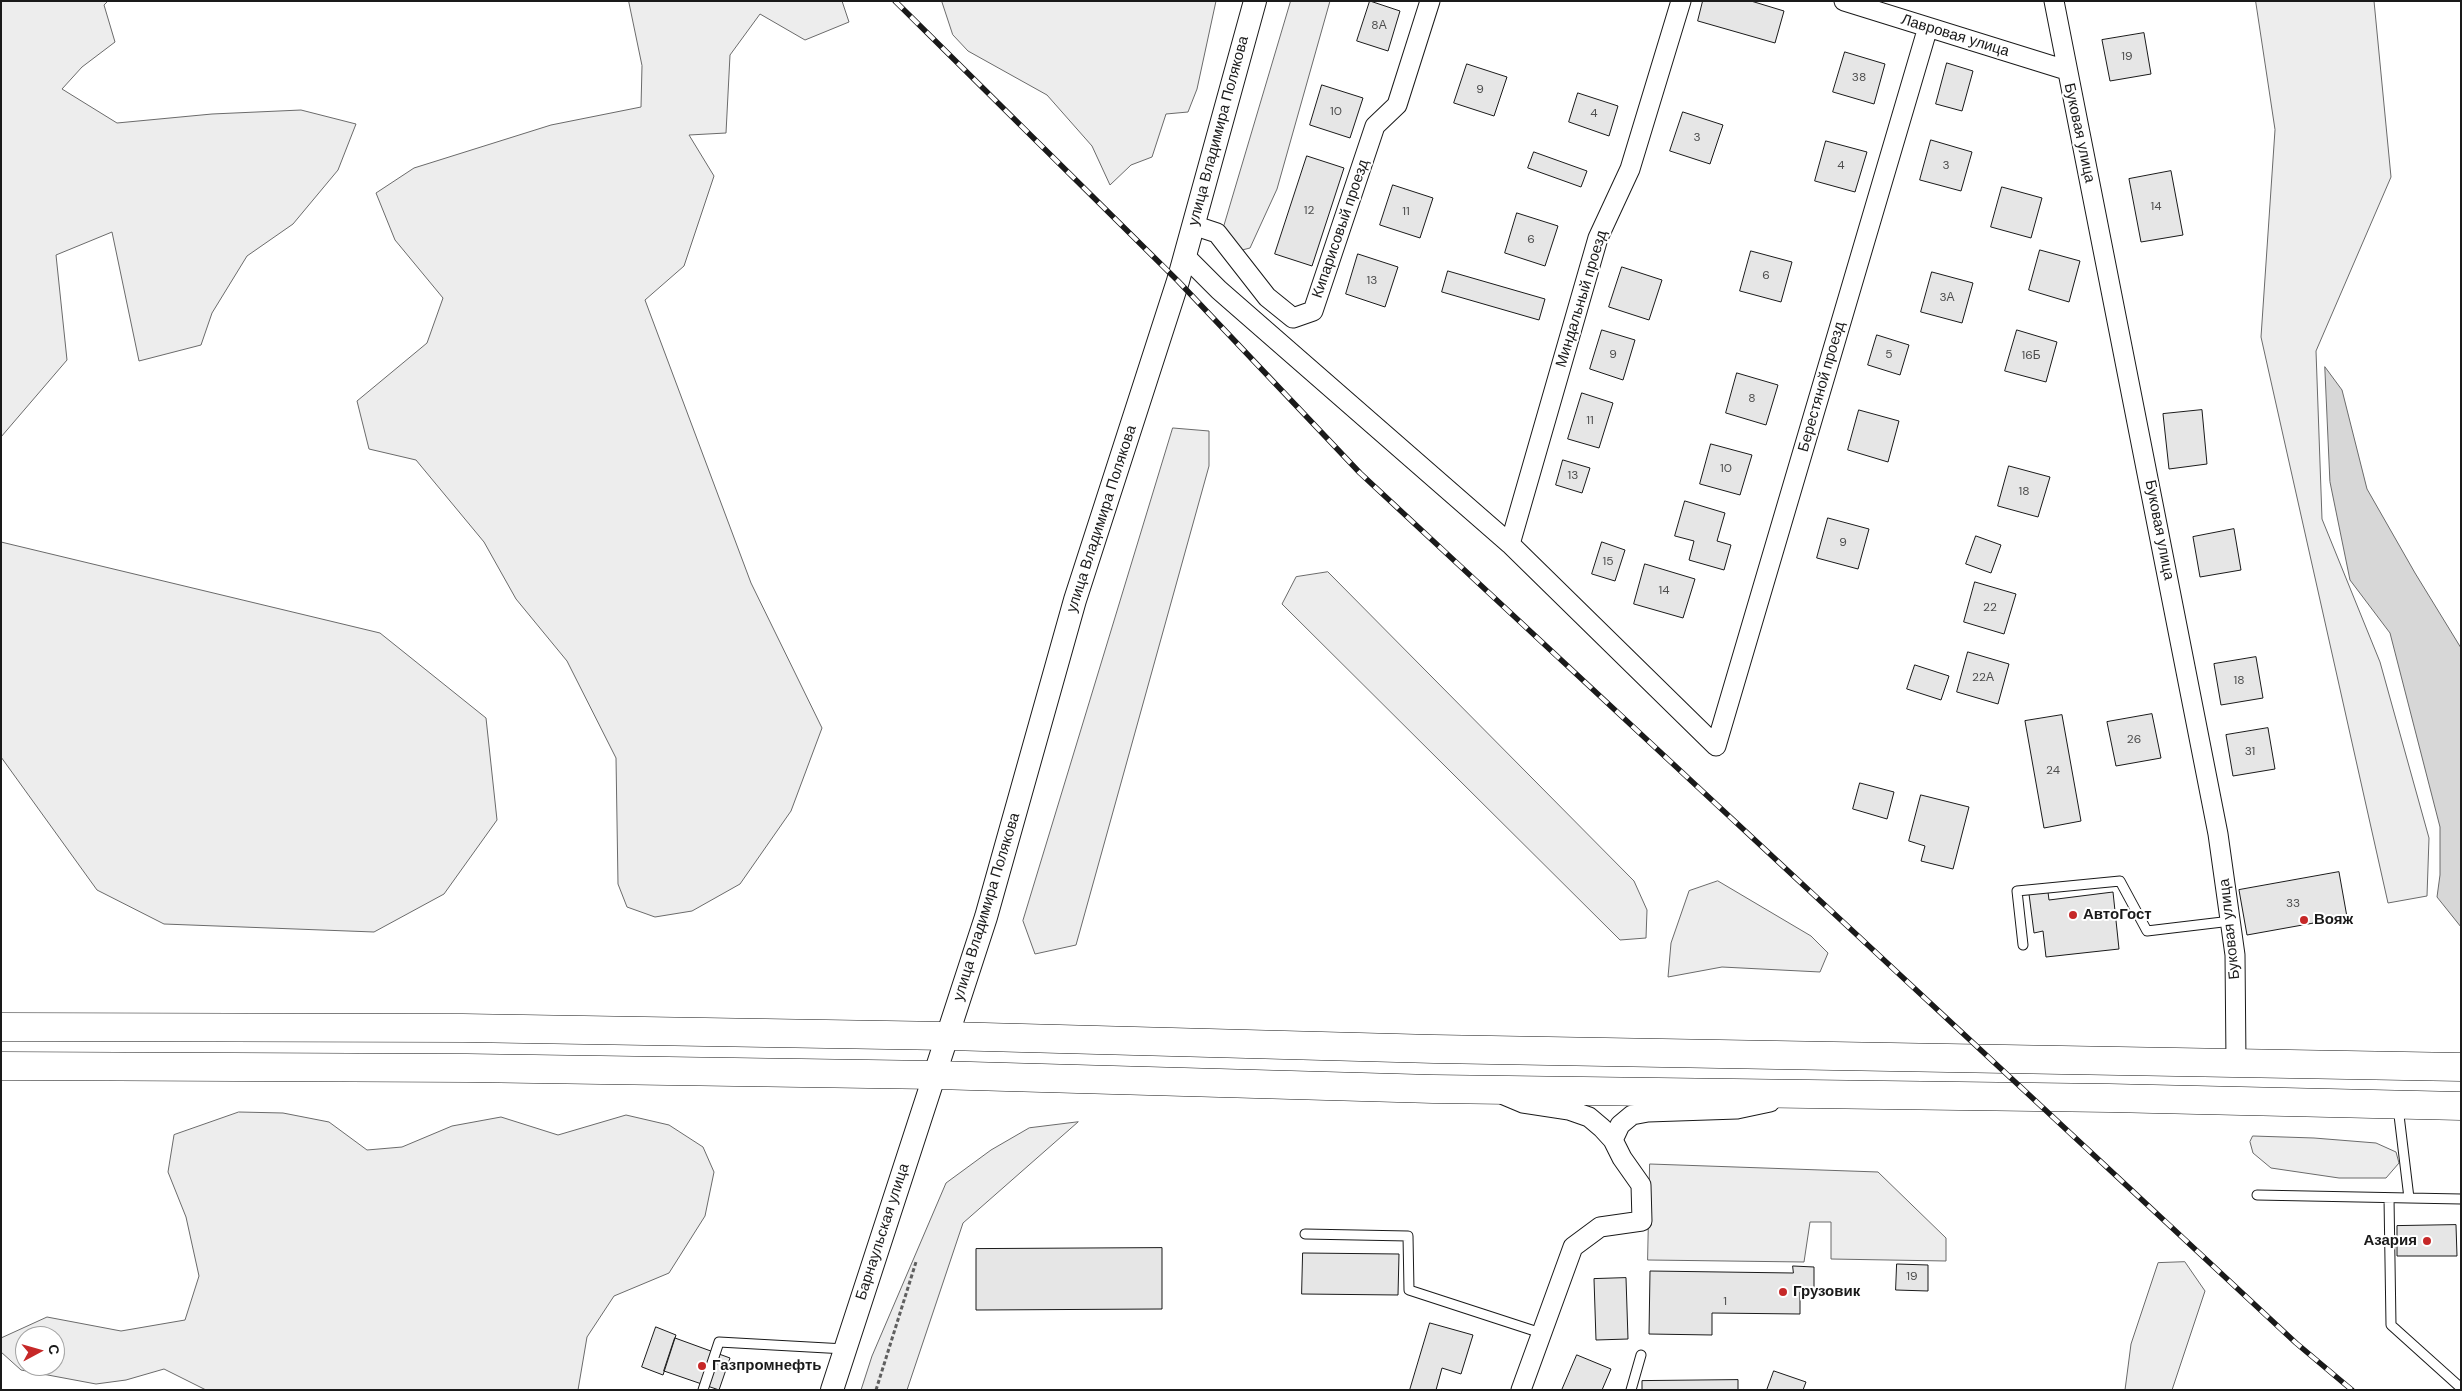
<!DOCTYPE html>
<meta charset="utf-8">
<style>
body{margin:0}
#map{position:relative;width:2462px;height:1391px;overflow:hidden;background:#fff;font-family:"DM Sans",sans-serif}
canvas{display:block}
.frame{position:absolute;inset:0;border:2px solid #1a1a1a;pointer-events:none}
.north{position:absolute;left:15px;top:1326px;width:50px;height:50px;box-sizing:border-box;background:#fff;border:1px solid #a3a3a3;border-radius:50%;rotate:84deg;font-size:14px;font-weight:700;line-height:20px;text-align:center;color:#1a1a1a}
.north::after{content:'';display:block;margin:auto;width:18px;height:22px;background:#c62828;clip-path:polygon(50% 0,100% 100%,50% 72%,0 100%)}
</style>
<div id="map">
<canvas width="2462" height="1391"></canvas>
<div class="frame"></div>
<div class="north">С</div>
</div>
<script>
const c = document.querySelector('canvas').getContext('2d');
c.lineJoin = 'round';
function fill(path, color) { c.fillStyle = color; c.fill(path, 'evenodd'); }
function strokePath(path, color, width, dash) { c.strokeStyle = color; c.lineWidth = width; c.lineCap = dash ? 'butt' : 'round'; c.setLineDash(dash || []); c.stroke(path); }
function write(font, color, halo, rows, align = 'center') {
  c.font = font + ' "DM Sans",sans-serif'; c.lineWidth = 4; c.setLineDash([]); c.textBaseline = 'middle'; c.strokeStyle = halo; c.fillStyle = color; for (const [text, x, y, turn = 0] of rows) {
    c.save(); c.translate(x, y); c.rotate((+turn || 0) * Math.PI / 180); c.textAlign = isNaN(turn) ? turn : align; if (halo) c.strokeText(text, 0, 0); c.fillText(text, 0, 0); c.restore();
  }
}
const built = new Path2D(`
 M 1,1 L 108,1 L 104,5 L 115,42 L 82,67 L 62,89 L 117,123 L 212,114 L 301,110 L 356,124 L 338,170 L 293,224 L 247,256 L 212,313 L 201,345 L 139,361 L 112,232 L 56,255 L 67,360 L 1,437 Z
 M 629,1 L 842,1 L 849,22 L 805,40 L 760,14 L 730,55 L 726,133 L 689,135 L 714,176 L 684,266 L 645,300 L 751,583 L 822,728 L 791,811 L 740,884 L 692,911 L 655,917 L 627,907 L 618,884 L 616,758 L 567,661 L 516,599 L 484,542 L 416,460 L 369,449 L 357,401 L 427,343 L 443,298 L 395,240 L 376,193 L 414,168 L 551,125 L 641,107 L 642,66 Z
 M 942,1 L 1216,1 L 1197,89 L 1188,112 L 1166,114 L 1152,157 L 1131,165 L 1110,185 L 1092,146 L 1047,95 L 968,51 L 953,35 Z
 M 1291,1 L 1330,1 L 1277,189 L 1250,248 L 1234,252 L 1222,233 Z
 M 2256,1 L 2374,1 L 2391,177 L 2316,351 L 2322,519 L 2380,662 L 2429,838 L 2427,896 L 2388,903 L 2261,337 L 2275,130 Z
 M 1173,428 L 1209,431 L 1209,466 L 1076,945 L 1035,954 L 1023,921 Z
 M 1,542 L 380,633 L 486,718 L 497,820 L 444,894 L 374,932 L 164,924 L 97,890 L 1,757 Z
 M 1328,572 L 1634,881 L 1647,910 L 1646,938 L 1620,940 L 1282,604 L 1296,577 Z
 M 1718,881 L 1811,936 L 1828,953 L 1820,972 L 1722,967 L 1668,977 L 1671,943 L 1689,891 Z
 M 239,1112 L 283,1113 L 329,1122 L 367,1150 L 402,1147 L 452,1126 L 501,1117 L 558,1135 L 626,1115 L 669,1125 L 703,1147 L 714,1172 L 705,1216 L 669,1273 L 614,1296 L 587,1337 L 578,1390 L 206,1390 L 164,1369 L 126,1380 L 96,1384 L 21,1370 L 1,1352 L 1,1338 L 47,1317 L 121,1331 L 185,1320 L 199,1276 L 186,1217 L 168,1172 L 174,1135 ZM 25,1336 L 55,1336 L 55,1366 L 25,1366 Z
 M 1078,1122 L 963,1223 L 907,1390 L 861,1390 L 872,1356 L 946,1183 L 991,1150 L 1029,1128 Z
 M 2253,1136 L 2314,1138 L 2376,1143 L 2396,1152 L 2399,1163 L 2386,1178 L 2339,1178 L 2271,1168 L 2253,1153 L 2250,1142 Z
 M 1650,1164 L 1878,1172 L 1946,1238 L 1946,1261 L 1831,1259 L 1831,1222 L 1810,1222 L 1804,1262 L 1648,1260 Z
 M 2185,1262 L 2205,1291 L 2172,1390 L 2125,1390 L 2131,1344 L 2158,1263 Z`);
fill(built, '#ededed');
strokePath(built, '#6a6a6a', 1);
const water = new Path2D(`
 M 2325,367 L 2342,390 L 2367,489 L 2415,573 L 2461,648 L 2461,927 L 2437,897 L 2440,875 L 2440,827 L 2390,633 L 2350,580 L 2330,482 Z`);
fill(water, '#d7d7d7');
strokePath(water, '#6a6a6a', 1);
const building = new Path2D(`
 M 1370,1 L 1400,11 L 1388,51 L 1357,41 Z
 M 1703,1 L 1751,1 L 1784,11 L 1775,43 L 1698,21 Z
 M 2144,33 L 2151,74 L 2110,81 L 2102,40 Z
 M 1845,52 L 1885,64 L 1874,104 L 1833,92 Z
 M 1947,63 L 1973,71 L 1962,111 L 1936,104 Z
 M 1467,64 L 1507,77 L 1494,116 L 1454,103 Z
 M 1322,85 L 1363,98 L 1350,138 L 1310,125 Z
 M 1578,93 L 1618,106 L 1609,136 L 1569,122 Z
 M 1683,112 L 1723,125 L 1710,164 L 1670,151 Z
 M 1931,140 L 1972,152 L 1961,191 L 1920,180 Z
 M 1826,141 L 1867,152 L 1855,192 L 1815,181 Z
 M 1534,152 L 1587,171 L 1581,187 L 1528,168 Z
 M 1307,156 L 1344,168 L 1312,266 L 1275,254 Z
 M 2171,171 L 2183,235 L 2141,242 L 2129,179 Z
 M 1393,185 L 1433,198 L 1420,238 L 1380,225 Z
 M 2002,187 L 2042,198 L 2031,238 L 1991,227 Z
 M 1517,213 L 1558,226 L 1545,266 L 1505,253 Z
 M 2040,250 L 2080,261 L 2069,302 L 2029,290 Z
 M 1751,251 L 1792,262 L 1781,302 L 1740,291 Z
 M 1358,254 L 1398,267 L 1385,307 L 1346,294 Z
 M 1622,267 L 1662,280 L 1649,320 L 1609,307 Z
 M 1448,271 L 1545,299 L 1539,320 L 1442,292 Z
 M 1932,272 L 1973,283 L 1962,323 L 1921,312 Z
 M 1602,330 L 1635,340 L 1623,380 L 1590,369 Z
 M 2017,330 L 2057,342 L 2046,382 L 2005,371 Z
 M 1877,335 L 1909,345 L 1900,375 L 1868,365 Z
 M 1737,373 L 1778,385 L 1766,425 L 1726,413 Z
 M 1582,393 L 1613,403 L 1599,448 L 1568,439 Z
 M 1859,410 L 1899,421 L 1888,462 L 1848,450 Z
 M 2202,410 L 2207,464 L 2169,469 L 2163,414 Z
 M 1711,444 L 1752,455 L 1740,495 L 1700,484 Z
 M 1563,460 L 1590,468 L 1582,493 L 1556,485 Z
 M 2009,466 L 2050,477 L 2038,517 L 1998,506 Z
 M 1685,501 L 1725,513 L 1717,541 L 1731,545 L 1724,570 L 1689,560 L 1694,541 L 1675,536 Z
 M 1828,518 L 1869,529 L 1858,569 L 1817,558 Z
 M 2234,529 L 2241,570 L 2200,577 L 2193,537 Z
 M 1976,536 L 2001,545 L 1991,573 L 1966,564 Z
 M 1602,542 L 1625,550 L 1615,581 L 1592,574 Z
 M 1645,564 L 1695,579 L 1683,618 L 1634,604 Z
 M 1975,582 L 2016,594 L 2004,634 L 1964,622 Z
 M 1968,652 L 2009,664 L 1998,704 L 1957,692 Z
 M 2256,657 L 2263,698 L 2221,705 L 2214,664 Z
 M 1915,665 L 1949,676 L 1941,700 L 1907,689 Z
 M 2152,714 L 2161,758 L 2116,766 L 2107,722 Z
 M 2062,715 L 2081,821 L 2044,828 L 2025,721 Z
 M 2268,728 L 2275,769 L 2233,776 L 2226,735 Z
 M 1860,783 L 1894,792 L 1887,819 L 1853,809 Z
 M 1921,795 L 1969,807 L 1953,869 L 1921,861 L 1925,846 L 1909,841 Z
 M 2339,872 L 2347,917 L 2247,935 L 2239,890 Z
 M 2048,892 L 2049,900 L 2113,892 L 2119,949 L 2046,957 L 2043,931 L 2034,933 L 2029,894 Z
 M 2456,1225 L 2457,1256 L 2397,1256 L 2397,1226 Z
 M 1162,1248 L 1162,1309 L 976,1310 L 976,1249 Z
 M 1303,1253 L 1399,1254 L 1398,1295 L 1302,1294 Z
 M 1897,1264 L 1928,1265 L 1928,1291 L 1896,1290 Z
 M 1793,1266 L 1814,1267 L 1814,1292 L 1800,1292 L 1800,1314 L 1712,1313 L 1712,1335 L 1649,1334 L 1650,1271 L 1793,1273 Z
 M 1626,1278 L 1628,1339 L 1596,1340 L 1594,1279 Z
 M 1430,1323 L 1473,1335 L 1461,1374 L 1442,1368 L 1436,1390 L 1410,1390 Z
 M 656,1327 L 676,1335 L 663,1375 L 642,1367 Z
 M 675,1338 L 730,1358 L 719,1390 L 664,1371 Z
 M 1577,1355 L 1611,1369 L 1602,1390 L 1562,1390 Z
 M 1774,1371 L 1806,1382 L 1803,1390 L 1767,1390 Z
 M 1738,1380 L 1738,1390 L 1642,1390 L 1642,1381 Z`);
fill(building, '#e6e6e6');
strokePath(building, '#1a1a1a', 1);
const service = new Path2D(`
 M 2023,945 L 2017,891 L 2120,881 L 2147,931 L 2231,921
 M 2398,1107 L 2409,1198 L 2461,1199
 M 2257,1195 L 2409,1198
 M 2389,1198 L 2391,1325 L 2461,1388
 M 1305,1234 L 1408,1236 L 1409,1290 L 1541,1333
 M 703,1390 L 719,1342 L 845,1349
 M 1631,1390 L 1641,1355`);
const minor = new Path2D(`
 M 1844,1 L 2066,70
 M 2054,1 L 2218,834 L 2235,955 L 2236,1062
 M 1193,225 L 1217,233 L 1267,297 L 1293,318 L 1313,311 L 1375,126 L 1397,105 L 1430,1
 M 1185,256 L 1219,290 L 1510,544 L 1716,746 L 1928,27
 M 1510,544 L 1598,238 L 1630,169 L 1681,1
 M 1504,1095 L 1523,1103 L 1569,1110 L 1589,1117 L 1602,1128 L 1613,1140 L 1622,1158 L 1641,1185 L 1642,1221 L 1600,1227 L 1573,1247 L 1521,1390
 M 1613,1140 L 1620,1125 L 1632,1115 L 1648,1112 L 1737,1109 L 1770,1102`);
const tertiary = new Path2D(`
 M 832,1390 L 986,917 L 1075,600 L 1178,281 L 1255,1`);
const trunk = new Path2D(`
 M 1,1027 L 463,1028 L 947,1036 L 1434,1049 L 2461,1067
 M 1,1066 L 467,1068 L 935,1075 L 1433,1089 L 2109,1098 L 2461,1106`);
strokePath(service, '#1a1a1a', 11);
strokePath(minor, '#1a1a1a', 21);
strokePath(tertiary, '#1a1a1a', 24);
strokePath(trunk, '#1a1a1a', 29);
strokePath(new Path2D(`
 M 876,1390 L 916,1262`), '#5f5f5f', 3, [4, 2.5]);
strokePath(service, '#fff', 9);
strokePath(minor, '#fff', 19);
strokePath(tertiary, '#fff', 22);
strokePath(trunk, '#fff', 28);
const rail = new Path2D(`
 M 895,1 L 1178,281 L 1360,473 L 2296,1343 L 2352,1390`);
strokePath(rail, '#1a1a1a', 5.5);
strokePath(rail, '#fff', 4, [11]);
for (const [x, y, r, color] of [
 [2073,915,5,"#c62828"],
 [2304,920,5,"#c62828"],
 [2427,1241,5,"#c62828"],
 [1783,1292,5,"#c62828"],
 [702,1366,5,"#c62828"]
]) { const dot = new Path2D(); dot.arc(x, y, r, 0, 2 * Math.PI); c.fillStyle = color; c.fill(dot); strokePath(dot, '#fff', 2); }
write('12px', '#4d4d4d', null, [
 ["8А",1379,26],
 ["19",2127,57],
 ["38",1859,78],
 ["9",1480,90],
 ["10",1336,112],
 ["4",1594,114],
 ["3",1697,138],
 ["4",1841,166],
 ["3",1946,166],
 ["14",2156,207],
 ["12",1309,211],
 ["11",1406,212],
 ["6",1531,240],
 ["6",1766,276],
 ["13",1372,281],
 ["3А",1947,298],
 ["9",1613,355],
 ["5",1889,355],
 ["16Б",2031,356],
 ["8",1752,399],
 ["11",1590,421],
 ["10",1726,469],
 ["13",1573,476],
 ["18",2024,492],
 ["9",1843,543],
 ["15",1608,562],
 ["14",1664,591],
 ["22",1990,608],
 ["22А",1983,678],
 ["18",2239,681],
 ["26",2134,740],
 ["31",2250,752],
 ["24",2053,771],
 ["33",2293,904],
 ["19",1912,1277],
 ["1",1725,1302]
]);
write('15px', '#1a1a1a', '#fff', [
 ["Лавровая улица",1955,36,17],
 ["улица Владимира Полякова",1219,131,-75],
 ["Буковая улица",2079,133,78],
 ["Кипарисовый проезд",1341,229,-71],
 ["Миндальный проезд",1582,299,-73],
 ["Берестяной проезд",1822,387,-74],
 ["улица Владимира Полякова",1102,519,-72],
 ["Буковая улица",2159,530,79],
 ["улица Владимира Полякова",987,907,-73],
 ["Буковая улица",2230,929,-96],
 ["Барнаульская улица",883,1232,-72]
]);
write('bold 15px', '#1a1a1a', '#fff', [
 ["АвтоГост",2083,915],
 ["Вояж",2314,920],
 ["Азария",2417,1241,"right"],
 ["Грузовик",1793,1292],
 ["Газпромнефть",712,1366]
], 'left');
</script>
